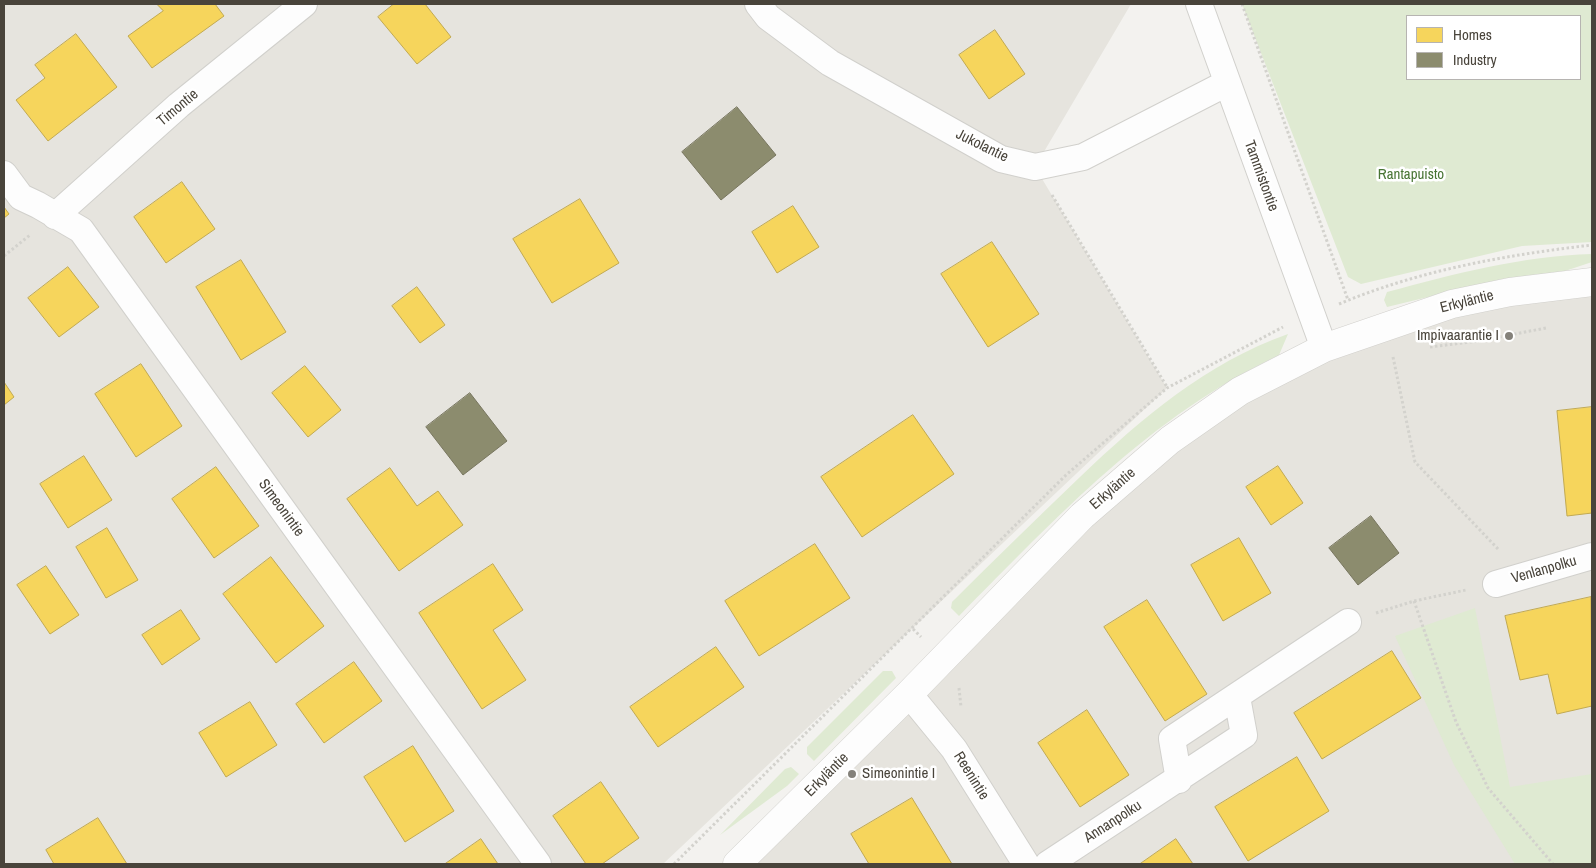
<!DOCTYPE html>
<meta charset="utf-8">
<style>
body{margin:0}
#map{position:relative;width:1596px;height:868px;overflow:hidden;background:#f3f2ef;font-family:"Archivo Narrow",sans-serif}
canvas{display:block}
.frame{position:absolute;inset:0;border:5px solid #49443b;pointer-events:none}
.legend{position:absolute;left:1406px;top:15px;width:175px;height:65px;box-sizing:border-box;background:#fff;border:1px solid #b6b4b1;margin:0;padding:6px 9px;list-style:none;font-size:15px;color:#49443b}
.legend li{display:flex;align-items:center;gap:10px;height:25px}
.legend b{width:25px;border:1px solid #b6b4b1}
</style>
<div id="map">
<canvas width="1596" height="868"></canvas>
<div class="frame"></div>
<ul class="legend">
<li><b style="height:14px;background:#f6d55c"></b>Homes</li>
<li><b style="height:14px;background:#8c8c6e"></b>Industry</li>
</ul>
</div>
<script>
const c = document.querySelector('canvas').getContext('2d');
c.lineJoin = 'round';
function fill(path, color) { c.fillStyle = color; c.fill(path, 'evenodd'); }
function strokePath(path, color, width, dash) { c.strokeStyle = color; c.lineWidth = width; c.lineCap = dash ? 'butt' : 'round'; c.setLineDash(dash || []); c.stroke(path); }
function write(font, color, halo, rows, align = 'center') {
  c.font = font + ' "Archivo Narrow",sans-serif'; c.lineWidth = 5; c.setLineDash([]); c.textBaseline = 'middle'; c.strokeStyle = halo; c.fillStyle = color; for (const [text, x, y, turn = 0] of rows) {
    c.save(); c.translate(x, y); c.rotate((+turn || 0) * Math.PI / 180); c.textAlign = isNaN(turn) ? turn : align; if (halo) c.strokeText(text, 0, 0); c.fillText(text, 0, 0); c.restore();
  }
}
fill(new Path2D(`
 M 4,4 L 1131,4 L 1035,167 L 1167,388 L 663,864 L 4,864 Z
 M 1592,283 L 1592,864 L 737,864 L 1082,516 L 1324,348 Z`), '#e6e4de');
fill(new Path2D(`
 M 1242,4 L 1592,4 L 1592,242 L 1522,246 L 1361,284 L 1348,277 ZM 1407,16 L 1580,16 L 1580,79 L 1407,79 Z
 M 1592,254 L 1592,262 L 1565,271 L 1502,279 L 1387,307 L 1384,300 L 1387,292 C 1454,274 1522,256 1592,254 Z
 M 1288,334 L 1279,355 C 1149,417 1059,515 959,616 L 951,608 L 952,602 C 994,560 1037,518 1080,477 C 1142,418 1206,363 1288,334 Z
 M 1475,608 L 1510,787 L 1592,774 L 1592,864 L 1515,864 L 1454,765 L 1395,636 Z
 M 883,671 L 892,671 L 896,678 L 814,761 L 807,754 L 807,747 Z
 M 791,767 L 799,774 L 787,786 L 720,835 L 785,769 Z`), '#dfead2');
const homes = new Path2D(`
 M 157,4 L 215,4 L 224,16 L 152,68 L 128,36 L 163,11 Z
 M 394,4 L 425,4 L 451,37 L 417,64 L 378,17 Z
 M 995,30 L 1025,74 L 989,99 L 959,55 Z
 M 76,34 L 117,87 L 48,141 L 16,100 L 45,78 L 35,65 Z
 M 182,182 L 215,229 L 166,263 L 134,217 Z
 M 580,199 L 619,263 L 552,303 L 513,239 Z
 M 793,206 L 819,247 L 777,273 L 752,232 Z
 M 4,207 L 9,214 L 4,218 Z
 M 992,242 L 1039,314 L 988,347 L 941,274 Z
 M 241,260 L 286,332 L 241,360 L 196,287 Z
 M 68,267 L 99,307 L 59,337 L 28,298 Z
 M 417,287 L 445,325 L 420,343 L 392,306 Z
 M 141,364 L 182,426 L 136,457 L 95,394 Z
 M 305,366 L 341,410 L 308,437 L 272,393 Z
 M 4,382 L 14,397 L 4,405 Z
 M 1592,407 L 1592,513 L 1567,516 L 1557,411 Z
 M 913,415 L 954,474 L 862,537 L 821,477 Z
 M 84,456 L 112,500 L 68,528 L 40,484 Z
 M 1278,466 L 1303,503 L 1271,525 L 1246,487 Z
 M 216,467 L 259,526 L 214,558 L 172,499 Z
 M 390,468 L 417,506 L 438,491 L 463,525 L 399,571 L 347,499 Z
 M 107,528 L 138,580 L 106,598 L 76,547 Z
 M 1239,538 L 1271,593 L 1223,621 L 1191,565 Z
 M 815,544 L 850,598 L 759,656 L 725,601 Z
 M 271,557 L 324,626 L 276,663 L 223,594 Z
 M 493,564 L 523,610 L 493,630 L 526,680 L 482,709 L 419,613 Z
 M 46,566 L 79,615 L 50,634 L 17,585 Z
 M 1591,597 L 1592,706 L 1557,714 L 1548,674 L 1520,680 L 1505,616 Z
 M 1147,600 L 1207,694 L 1165,721 L 1104,627 Z
 M 181,610 L 200,639 L 162,665 L 142,635 Z
 M 716,647 L 744,687 L 658,747 L 630,707 Z
 M 1392,651 L 1421,698 L 1322,759 L 1294,713 Z
 M 354,662 L 382,701 L 324,743 L 296,704 Z
 M 250,702 L 277,745 L 226,777 L 199,733 Z
 M 1087,710 L 1129,775 L 1080,807 L 1038,743 Z
 M 413,746 L 454,811 L 405,842 L 364,777 Z
 M 1297,757 L 1329,811 L 1248,861 L 1215,807 Z
 M 601,782 L 639,838 L 602,864 L 586,864 L 553,816 Z
 M 912,798 L 952,864 L 869,864 L 851,834 Z
 M 98,818 L 127,864 L 54,864 L 46,850 Z
 M 481,839 L 498,864 L 445,864 Z
 M 1176,839 L 1193,864 L 1140,864 Z`);
fill(homes, '#f6d55c');
strokePath(homes, '#c2aa52', 1);
const industry = new Path2D(`
 M 737,107 L 776,155 L 721,200 L 682,152 Z
 M 470,393 L 507,441 L 463,475 L 426,427 Z
 M 1371,516 L 1399,553 L 1358,585 L 1329,548 Z`);
fill(industry, '#8c8c6e');
strokePath(industry, '#78765f', 1);
const minor = new Path2D(`
 M 758,4 L 768,17 L 830,63 L 1001,159 L 1035,167 L 1083,157 L 1227,83
 M 1199,4 L 1324,348
 M 4,174 L 21,197 L 38,205 L 81,230 L 538,864
 M 55,216 L 179,105 L 304,4
 M 1496,584 L 1592,556
 M 909,694 L 954,749 L 1026,864
 M 1179,780 L 1172,739 L 1348,622
 M 1048,864 L 1244,735 L 1237,697`);
const tertiary = new Path2D(`
 M 737,864 L 909,694 L 1082,516 L 1170,440 L 1240,391 L 1324,348 L 1452,304 L 1510,292 L 1592,282`);
strokePath(minor, '#d1d0cc', 28);
strokePath(tertiary, '#d1d0cc', 29);
strokePath(new Path2D(`
 M 1242,4 L 1348,300
 M 1052,195 L 1167,387
 M 4,256 L 30,235
 M 1339,304 C 1420,270 1506,255 1592,245
 M 1430,347 L 1478,341 L 1546,328
 M 1393,357 L 1415,462 L 1499,550
 M 1414,601 L 1456,722 L 1488,788 L 1553,864
 M 1376,613 L 1414,601 L 1466,590
 M 913,629 L 921,637
 M 959,688 L 961,707
 M 674,864 L 1066,475 L 1167,388 L 1283,327`), '#d3d2cd', 3, [2.5, 2.5]);
strokePath(minor, '#fdfdfd', 26);
strokePath(tertiary, '#fdfdfd', 28);
for (const [x, y, r, color] of [
 [1509,336,5,"#84817a"],
 [852,774,5,"#84817a"]
]) { const dot = new Path2D(); dot.arc(x, y, r, 0, 2 * Math.PI); c.fillStyle = color; c.fill(dot); strokePath(dot, '#fff', 2); }
write('15px', '#49443b', '#fff', [
 ["Timontie",178,108,-40],
 ["Jukolantie",982,146,26],
 ["Tammistontie",1261,176,70],
 ["Erkyläntie",1467,302,-14],
 ["Erkyläntie",1113,489,-41],
 ["Simeonintie",281,508,54],
 ["Venlanpolku",1544,570,-16],
 ["Erkyläntie",827,775,-45],
 ["Reenintie",971,776,58],
 ["Annanpolku",1113,822,-33]
]);
write('15px', '#487534', '#fff', [
 ["Rantapuisto",1411,175]
]);
write('15px', '#49443b', '#fff', [
 ["Impivaarantie I",1499,336],
 ["Simeonintie I",862,774,"left"]
], 'right');
</script>
